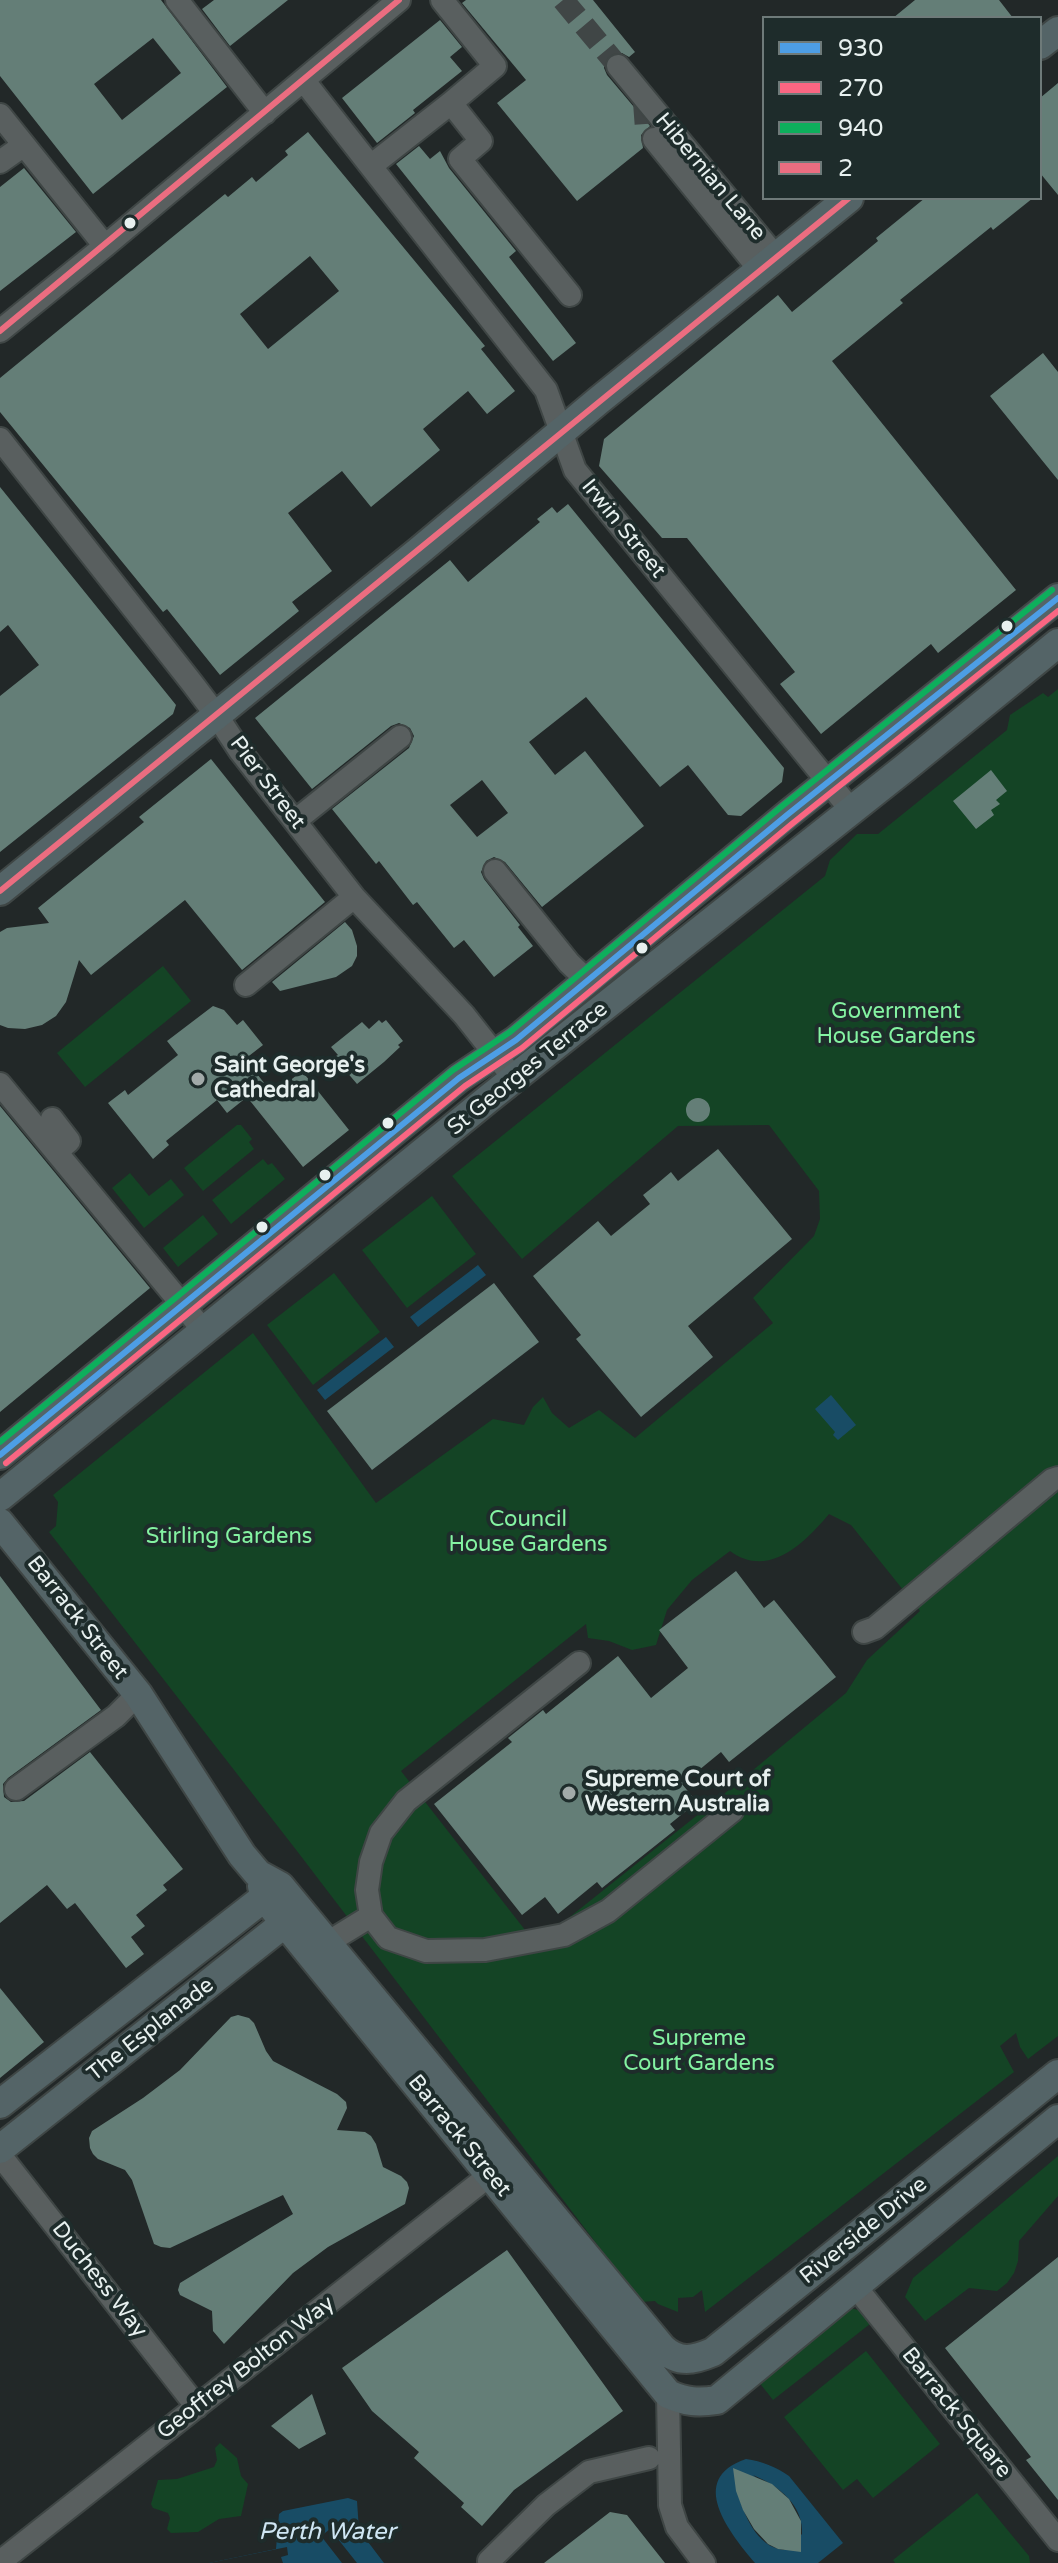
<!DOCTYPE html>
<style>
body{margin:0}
#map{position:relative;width:1058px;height:2563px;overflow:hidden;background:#222828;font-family:"Varela Round",sans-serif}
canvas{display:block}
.legend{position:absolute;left:762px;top:16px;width:280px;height:184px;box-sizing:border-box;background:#1e2c2b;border:2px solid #6e7a79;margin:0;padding:10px 14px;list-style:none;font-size:24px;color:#e7f0ef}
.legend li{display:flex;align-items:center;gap:16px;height:40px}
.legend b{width:40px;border:2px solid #6e7a79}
</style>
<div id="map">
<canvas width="1058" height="2563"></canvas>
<ul class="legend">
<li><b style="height:10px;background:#4d9ee5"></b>930</li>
<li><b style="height:10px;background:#fa6682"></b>270</li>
<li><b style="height:10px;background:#0daf5c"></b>940</li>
<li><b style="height:10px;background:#eb6d80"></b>2</li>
</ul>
</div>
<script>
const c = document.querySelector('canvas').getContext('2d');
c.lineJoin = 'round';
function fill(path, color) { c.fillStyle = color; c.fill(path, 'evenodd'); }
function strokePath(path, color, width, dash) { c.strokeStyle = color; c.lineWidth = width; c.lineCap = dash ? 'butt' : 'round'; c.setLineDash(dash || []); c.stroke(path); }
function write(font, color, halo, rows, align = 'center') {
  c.font = font + ' "Varela Round",sans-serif'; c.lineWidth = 8; c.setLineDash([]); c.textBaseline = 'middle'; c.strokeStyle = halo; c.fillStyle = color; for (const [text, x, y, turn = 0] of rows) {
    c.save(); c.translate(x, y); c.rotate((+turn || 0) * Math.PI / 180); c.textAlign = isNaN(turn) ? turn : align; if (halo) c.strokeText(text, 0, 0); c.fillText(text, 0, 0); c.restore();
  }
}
fill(new Path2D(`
 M 1058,689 L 1058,2036 L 1028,2059 L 1020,2047 L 1016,2033 L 1000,2046 L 1014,2072 L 705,2312 L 702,2290 L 693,2297 L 678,2298 L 678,2312 L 658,2304 L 655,2301 L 641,2302 L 297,1851 L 49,1532 L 56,1526 L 58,1502 L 53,1495 L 253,1333 L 376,1503 L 493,1419 L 524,1425 L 533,1407 L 543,1397 L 552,1413 L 569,1428 L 599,1410 L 635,1438 L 773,1323 L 753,1298 L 814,1236 L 820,1219 L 819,1191 L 769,1125 L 678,1126 L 522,1259 L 452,1176 L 825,876 L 830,860 L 857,834 L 878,834 L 1007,730 L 1010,715 L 1043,693 L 1048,697 ZM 829,1514 L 851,1525 L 920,1611 L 867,1660 L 846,1693 L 735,1785 L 536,1944 L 401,1771 L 586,1624 L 588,1638 L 609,1641 L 632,1650 L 656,1645 L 667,1610 L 692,1580 L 730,1551 C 768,1579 804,1544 829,1514 Z
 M 163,966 L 191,1001 L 85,1087 L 57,1053 Z
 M 237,1125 L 241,1125 L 252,1139 L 249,1142 L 254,1149 L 203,1191 L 184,1168 Z
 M 263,1159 L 268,1165 L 272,1163 L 285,1179 L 231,1224 L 212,1200 Z
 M 130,1173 L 149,1196 L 171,1179 L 184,1195 L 144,1228 L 112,1188 Z
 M 432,1196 L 476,1254 L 407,1308 L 362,1250 Z
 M 203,1215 L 218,1234 L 178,1267 L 163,1248 Z
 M 334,1273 L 380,1332 L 313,1385 L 267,1325 Z
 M 1058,2156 L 1058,2196 L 1019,2241 L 1018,2261 L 1014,2273 L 1007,2283 L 997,2291 L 969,2288 L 925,2321 L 905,2297 L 913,2278 Z
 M 849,2308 L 859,2310 L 870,2324 L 773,2400 L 758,2381 Z
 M 866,2351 L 940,2444 L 873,2498 L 857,2479 L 843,2490 L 784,2417 Z
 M 220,2443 L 237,2458 L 241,2476 L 248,2484 L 241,2516 L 219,2519 L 198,2532 L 171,2533 L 167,2529 L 170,2518 L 168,2513 L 153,2508 L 151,2504 L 158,2480 L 177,2479 L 214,2467 L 217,2460 L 215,2448 Z
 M 977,2493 L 1029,2556 L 1030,2563 L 895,2563 L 893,2560 Z`), '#144425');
fill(new Path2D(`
 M 478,1265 L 486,1275 L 418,1327 L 410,1317 Z
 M 386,1337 L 394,1347 L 325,1400 L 317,1390 Z
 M 831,1395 L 856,1425 L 838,1440 L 833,1435 L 835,1432 L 815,1409 Z
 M 746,2459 C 762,2461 776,2467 789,2476 L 843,2543 L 818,2563 L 755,2563 C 730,2533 686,2479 746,2459 ZM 753,2475 C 779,2486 804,2505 802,2535 L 800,2533 L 784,2550 C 756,2547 744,2514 737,2491 L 758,2479 Z
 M 348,2498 L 357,2501 L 359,2530 L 384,2563 L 209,2563 L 276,2549 L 279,2514 L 283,2511 Z`), '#184c65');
fill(new Path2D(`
 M 330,2529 L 357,2563 L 342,2563 L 321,2536 Z
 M 287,2547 L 288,2555 L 281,2557 L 283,2563 L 209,2563 Z`), '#222828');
fill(new Path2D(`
 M 0,0 L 161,0 L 227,87 L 93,194 L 0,76 ZM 153,38 L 181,73 L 122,120 L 94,84 Z
 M 214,0 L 288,0 L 230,46 L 202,9 Z
 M 466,0 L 593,0 L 635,52 L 629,57 L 622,53 L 610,55 L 605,60 L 604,68 L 607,75 L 650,126 L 641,135 L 643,148 L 577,201 L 497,103 L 526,80 L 462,3 Z
 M 915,0 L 999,0 L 1013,18 L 893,18 Z
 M 440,20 L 462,47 L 450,57 L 462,71 L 413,110 L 415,113 L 377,143 L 342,98 Z
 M 1058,83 L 1058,195 L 1040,173 L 1040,98 Z
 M 308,132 L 485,346 L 481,349 L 515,391 L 487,414 L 468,391 L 423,429 L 440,450 L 371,507 L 342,471 L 288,513 L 332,571 L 292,602 L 299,611 L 220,675 L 167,609 L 163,612 L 0,412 L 0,378 L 225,194 L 228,197 L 252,177 L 256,182 L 288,155 L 285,151 ZM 310,256 L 339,291 L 268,349 L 240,314 Z
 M 419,146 L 430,159 L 440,151 L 449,168 L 516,251 L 509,257 L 576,343 L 553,361 L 396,164 Z
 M 24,168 L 76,232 L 0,291 L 0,187 Z
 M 925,198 L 1033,198 L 993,230 L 991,227 L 900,300 L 903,303 L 832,361 L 1016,590 L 938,653 L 931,644 L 821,734 L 780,684 L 795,672 L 687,538 L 662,538 L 599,466 L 604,439 L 778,295 L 792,312 L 878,241 L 876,238 Z
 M 1043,353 L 1058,372 L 1058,480 L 990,396 Z
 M 0,487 L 176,705 L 173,714 L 0,852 L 0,696 L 39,665 L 8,625 L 0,632 Z
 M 568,504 L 784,768 L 782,782 L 741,816 L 728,815 L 688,765 L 660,787 L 586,697 L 529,742 L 555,775 L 585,751 L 644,826 L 542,907 L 505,862 L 494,857 L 486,861 L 481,872 L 484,879 L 520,925 L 518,927 L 533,946 L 494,977 L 464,940 L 454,948 L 417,902 L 413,905 L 379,861 L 376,864 L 332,809 L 409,748 L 414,736 L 410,728 L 399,723 L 391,726 L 312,789 L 255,718 L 450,560 L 468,582 L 540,522 L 537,519 L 552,507 L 557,513 ZM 482,780 L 508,813 L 477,837 L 450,805 Z
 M 211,759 L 325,902 L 242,970 L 185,900 L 91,975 L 79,960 L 66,1002 L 56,1016 L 42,1025 L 25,1029 L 8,1028 L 0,1025 L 0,932 L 7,928 L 49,923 L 38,908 L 144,822 L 139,817 Z
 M 991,770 L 1007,791 L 996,800 L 1000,804 L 991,810 L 994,815 L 976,829 L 953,801 Z
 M 345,922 L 352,930 L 357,946 L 357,956 L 352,966 L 336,977 L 280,991 L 272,982 Z
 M 213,1006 L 224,1010 L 237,1025 L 243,1020 L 263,1045 L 245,1059 L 273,1094 L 302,1071 L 349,1130 L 303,1167 L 247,1097 L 227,1113 L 217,1100 L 166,1141 L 169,1145 L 153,1159 L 108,1103 L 125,1090 L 128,1095 L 178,1055 L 167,1041 Z
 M 379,1020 L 382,1023 L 386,1020 L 403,1041 L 398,1045 L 400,1047 L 384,1062 L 357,1084 L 334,1057 L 338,1055 L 331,1047 L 362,1022 L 369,1029 Z
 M686 1110a12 12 0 1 1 24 0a12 12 0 1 1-24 0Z
 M 0,1106 L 150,1288 L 0,1412 Z
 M 718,1149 L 792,1239 L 688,1326 L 713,1357 L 641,1417 L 576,1339 L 581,1335 L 533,1276 L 598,1221 L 611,1236 L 650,1204 L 643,1195 L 658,1183 L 671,1172 L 678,1181 Z
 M 494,1283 L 539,1342 L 372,1470 L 327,1411 Z
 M 736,1571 L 764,1608 L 774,1600 L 836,1677 L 729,1762 L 721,1752 L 682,1784 L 697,1802 L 670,1824 L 675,1830 L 602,1888 L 597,1882 L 558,1914 L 545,1897 L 522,1915 L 434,1804 L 512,1742 L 508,1738 L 543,1710 L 546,1714 L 618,1656 L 651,1698 L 688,1668 L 659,1630 Z
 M 0,1576 L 101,1710 L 8,1778 L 3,1784 L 4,1797 L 11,1802 L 24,1801 L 90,1752 L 183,1869 L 163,1885 L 167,1890 L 136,1915 L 145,1926 L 131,1937 L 144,1954 L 126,1968 L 75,1903 L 67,1909 L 47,1885 L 0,1923 Z
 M 0,1988 L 44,2042 L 0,2078 Z
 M 238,2015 L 249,2018 L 254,2023 L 266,2051 L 273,2061 L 337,2094 L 346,2102 L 347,2108 L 337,2130 L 365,2132 L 371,2136 L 376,2144 L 383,2167 L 401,2176 L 407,2182 L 409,2188 L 405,2204 L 328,2247 L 293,2273 L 224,2344 L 213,2331 L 212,2311 L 180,2295 L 178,2290 L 180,2283 L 293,2214 L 283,2195 L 170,2248 L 161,2247 L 154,2244 L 132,2180 L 125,2170 L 98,2159 L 93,2154 L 90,2148 L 89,2138 L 92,2131 L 143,2098 L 180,2070 L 231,2017 Z
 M 507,2250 L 623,2411 L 514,2490 L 482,2526 L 461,2507 L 464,2503 L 414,2458 L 419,2452 L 372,2411 L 342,2368 Z
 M 1058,2257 L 1058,2500 L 1026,2460 L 1031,2457 L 945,2348 Z
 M 312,2394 L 326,2434 L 299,2449 L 271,2426 Z
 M 733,2468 L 772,2484 L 789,2499 L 801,2521 L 801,2552 L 778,2549 L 768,2544 L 754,2529 L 743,2510 L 736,2491 Z
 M 610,2512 L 627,2515 L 665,2563 L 544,2563 Z`), '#647e77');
strokePath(new Path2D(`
 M 563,0 L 618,66
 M 644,102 L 646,129 L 654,139`), '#404646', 22, [22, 11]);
const minor = new Path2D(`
 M 177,0 L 265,113
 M 442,0 L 495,66 L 451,103 L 481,141 L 460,159 L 570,295
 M 618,66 L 776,257
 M 304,81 L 546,390 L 575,470 L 851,810
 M 0,115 L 105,246
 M 654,139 L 760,270
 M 0,162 L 24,145
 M 372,165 L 451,103
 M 0,331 L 105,246 L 399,0
 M 0,439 L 192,683 L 217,716 L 240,751 L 354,897 L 464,1015 L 505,1067
 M 295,821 L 400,737
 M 495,871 L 569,963 L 588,981
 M 246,985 L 354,897
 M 0,1084 L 204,1331
 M 52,1119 L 69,1141 L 56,1152
 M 864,1632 L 875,1628 L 1052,1480 L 1058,1478
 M 579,1663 L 406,1801 L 381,1833 L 371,1862 L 367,1890 L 371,1916 L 388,1938 L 426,1951 L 485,1950 L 564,1935 L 608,1911 L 732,1811
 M 16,1789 L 116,1716 L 138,1694
 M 314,1951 L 371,1916
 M 0,2155 L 197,2407
 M 855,2286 L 1058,2540
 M 668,2394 L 670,2505 L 677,2527 L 704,2563
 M 489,2561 L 546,2505 L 589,2472 L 649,2458
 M 0,2562 L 491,2174`);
const major = new Path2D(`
 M 1040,45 L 1058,31
 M 0,891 L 419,551 L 598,401 L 849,198
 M 0,1455 L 459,1078 L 516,1040 L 787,815 L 1058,598
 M 0,1497 L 488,1099 L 906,767 L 1058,643
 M 0,1523 L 138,1694 L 242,1855 L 258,1874 L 280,1886 L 662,2348 C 679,2364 694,2360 713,2352 L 1058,2074
 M 262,1886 L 265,1898 L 310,1954 L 668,2394 C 686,2402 698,2403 717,2400 L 1058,2119
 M 0,2104 L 279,1886
 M 0,2149 L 300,1911`);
strokePath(minor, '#3f4645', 26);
strokePath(major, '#3f4645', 32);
strokePath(minor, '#595f5f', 22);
strokePath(major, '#546467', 28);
strokePath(new Path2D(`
 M 0,1455 L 459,1078 L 516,1040 L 787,815 L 1058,598`), '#4d9ee5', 6);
strokePath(new Path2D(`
 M 6,1463 L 465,1086 L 522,1048 L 793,823 L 1058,611`), '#fa6682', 6);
strokePath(new Path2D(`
 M 0,1442 L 453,1070 L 510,1032 L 781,807 L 1052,590`), '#0daf5c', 6);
strokePath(new Path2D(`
 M 0,331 L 399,0
 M 0,891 L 849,198`), '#eb6d80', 6);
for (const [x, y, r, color] of [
 [130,223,7,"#e7f0ef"],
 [1007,626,7,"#e7f0ef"],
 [642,948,7,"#e7f0ef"],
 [198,1079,8,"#a2aaa9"],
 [388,1123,7,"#e7f0ef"],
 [325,1175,7,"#e7f0ef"],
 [262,1227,7,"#e7f0ef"],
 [569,1793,8,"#a2aaa9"]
]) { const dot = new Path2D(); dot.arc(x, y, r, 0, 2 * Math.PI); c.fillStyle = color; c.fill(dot); strokePath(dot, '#1e2c2b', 3); }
write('22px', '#e7f0ef', '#1e2c2b', [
 ["Hibernian Lane",710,177,50],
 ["Irwin Street",623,529,51],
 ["Pier Street",267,783,53],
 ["St Georges Terrace",528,1069,-39],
 ["Barrack Street",77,1618,52],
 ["The Esplanade",151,2030,-38],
 ["Barrack Street",459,2136,51],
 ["Riverside Drive",864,2231,-39],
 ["Duchess Way",99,2280,52],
 ["Geoffrey Bolton Way",246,2368,-38],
 ["Barrack Square",956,2413,51]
]);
write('22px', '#84f3a2', '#1e2c2b', [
 ["Government",896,1012],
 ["House Gardens",896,1037],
 ["Council",528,1520],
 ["House Gardens",528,1545],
 ["Stirling Gardens",229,1537],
 ["Supreme",699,2039],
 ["Court Gardens",699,2064]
]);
write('bold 22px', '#e7f0ef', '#1e2c2b', [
 ["Saint George's",214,1066],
 ["Cathedral",214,1091],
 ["Supreme Court of",585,1780],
 ["Western Australia",585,1805]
], 'left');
write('italic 24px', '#cfe6f3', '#1e2c2b', [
 ["Perth Water",327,2533]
]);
</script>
